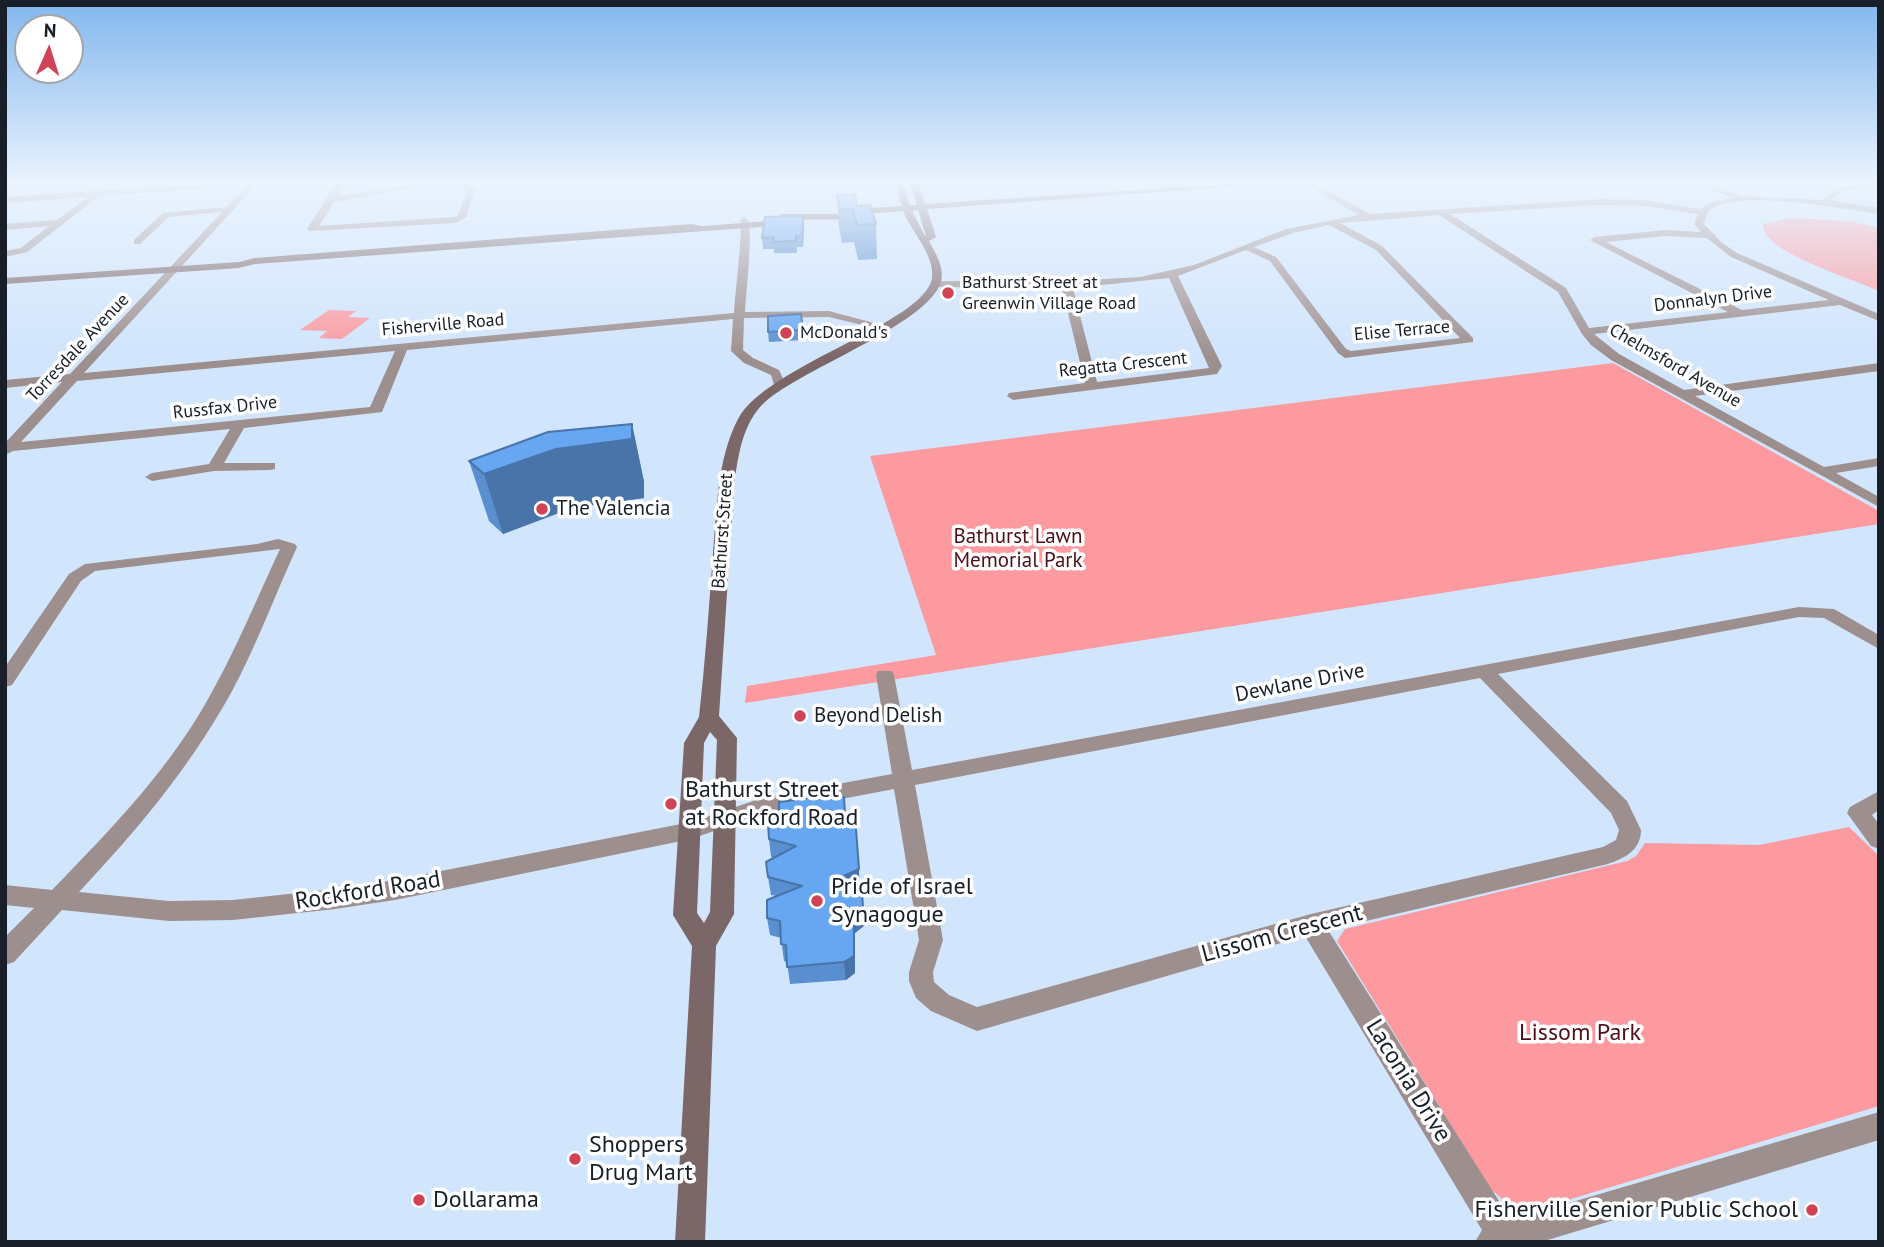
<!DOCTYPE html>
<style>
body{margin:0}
#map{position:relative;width:1884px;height:1247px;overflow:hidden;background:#d1e5fd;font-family:"PT Sans",sans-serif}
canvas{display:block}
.frame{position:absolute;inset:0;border:7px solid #181f28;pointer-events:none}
.north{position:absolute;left:14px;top:14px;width:70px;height:70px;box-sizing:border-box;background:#fff;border:2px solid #a3a5a9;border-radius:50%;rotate:3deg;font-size:19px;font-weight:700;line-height:28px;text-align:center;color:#181f28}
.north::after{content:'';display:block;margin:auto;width:24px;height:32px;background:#d24256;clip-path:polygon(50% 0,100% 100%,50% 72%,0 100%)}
</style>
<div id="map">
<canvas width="1884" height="1247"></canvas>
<div class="frame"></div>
<div class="north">N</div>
</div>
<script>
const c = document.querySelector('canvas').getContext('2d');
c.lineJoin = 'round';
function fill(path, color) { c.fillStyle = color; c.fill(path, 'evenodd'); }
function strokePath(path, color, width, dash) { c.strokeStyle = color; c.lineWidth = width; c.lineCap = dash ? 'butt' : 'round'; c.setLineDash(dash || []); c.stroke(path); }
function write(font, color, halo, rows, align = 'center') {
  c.font = font + ' "PT Sans",sans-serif'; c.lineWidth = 7; c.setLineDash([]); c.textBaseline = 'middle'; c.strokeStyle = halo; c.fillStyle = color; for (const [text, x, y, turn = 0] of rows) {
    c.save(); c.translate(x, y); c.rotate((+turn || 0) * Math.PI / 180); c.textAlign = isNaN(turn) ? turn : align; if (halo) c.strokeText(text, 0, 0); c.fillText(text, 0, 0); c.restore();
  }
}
fill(new Path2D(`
 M 1791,218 L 1849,221 L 1879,228 L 1879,291 C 1852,279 1786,258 1769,238 C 1765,234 1763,229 1763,224 Z
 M 329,310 L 356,311 L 348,317 L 370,318 L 342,339 L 319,338 L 327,331 L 300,330 Z
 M 1613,363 L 1879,511 L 1879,524 L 745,703 L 747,686 L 936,655 L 870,456 Z
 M 1849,827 L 1879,856 L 1879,1106 L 1538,1209 L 1514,1210 L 1490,1188 L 1337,941 L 1345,929 L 1627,861 L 1636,856 L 1645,843 L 1759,845 Z`), '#fc9aa0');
fill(new Path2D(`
 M 232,182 L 273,182 L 256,185 L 84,373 L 734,313 C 735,294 743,232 740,220 L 744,217 L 748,220 C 753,232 746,293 745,312 L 829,311 L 889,327 L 883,330 L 829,317 L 744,318 L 743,350 L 753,358 L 779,370 L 786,385 L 780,389 L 774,385 L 771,375 L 744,363 L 731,351 L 733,319 L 407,350 L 382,412 L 244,428 L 224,463 L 275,463 L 275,469 L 270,470 L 214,471 L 152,481 L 145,477 L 152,473 L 209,464 L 230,429 L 13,451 L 5,455 L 5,443 L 62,382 L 5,388 L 5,380 L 70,374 L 222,212 L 169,217 L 140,244 L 134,244 L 134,240 L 163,213 L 227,207 L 247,186 L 99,196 L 27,252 L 5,257 L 5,251 L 21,248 L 49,226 L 5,230 L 5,224 L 57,220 L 88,197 L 5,203 L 5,197 ZM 395,351 L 370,407 L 21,442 L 77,381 Z
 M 337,182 L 345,182 L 338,196 L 426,182 L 446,182 L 334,202 L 319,226 L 454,217 L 458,215 L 467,190 L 460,182 L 468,182 L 475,190 L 466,217 L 456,223 L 309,231 L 307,229 Z
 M 1302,182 L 1312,182 L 1370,214 L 1600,199 L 1644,200 L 1700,209 L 1709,203 L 1732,198 L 1692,182 L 1704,182 L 1743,196 L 1823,200 L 1836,187 L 1879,182 L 1879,186 L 1842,191 L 1831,200 L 1879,208 L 1879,214 C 1845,209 1737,189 1711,209 C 1706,213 1706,218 1704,224 L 1722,243 L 1737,253 L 1879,314 L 1879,321 L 1840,305 L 1594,334 L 1619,354 L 1684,390 L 1879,363 L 1879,371 L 1695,396 L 1824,467 L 1879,458 L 1879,466 L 1836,473 L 1879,497 L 1879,507 L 1611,360 L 1591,345 L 1582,334 L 1558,292 L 1439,215 L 1340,223 L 1382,246 L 1473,338 L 1473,342 L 1345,358 L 1338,353 L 1270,261 L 1246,250 L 1178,276 L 1222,366 L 1217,374 L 1013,400 L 1007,396 L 1009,393 L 1085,383 L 1062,288 L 936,287 L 931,284 L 936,281 L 1053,282 L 1140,277 L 1194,265 L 1286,229 L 1359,215 ZM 1600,205 L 1644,206 L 1698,214 L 1694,224 L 1701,232 L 1665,230 L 1595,237 L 1590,240 L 1728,312 L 1589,328 L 1566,288 L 1450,214 ZM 1329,225 L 1376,250 L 1460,338 L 1351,351 L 1346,349 L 1276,257 L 1254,247 L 1293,233 ZM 1665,236 L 1707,238 L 1731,257 L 1829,300 L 1742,310 L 1606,242 ZM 1169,278 L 1209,368 L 1097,382 L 1073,288 Z
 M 278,539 L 295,544 L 297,547 C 275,595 256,647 231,693 C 188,770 138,829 79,892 L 169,901 L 233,900 L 335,889 L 395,880 L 691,822 L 762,798 L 892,774 L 876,675 L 878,671 L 892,671 L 894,675 L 912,770 L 1799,607 L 1834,609 L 1879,635 L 1879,649 L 1824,618 L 1799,617 L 1498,674 L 1627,801 L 1641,830 C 1641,850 1625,858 1608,864 L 1328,930 L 1511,1220 L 1879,1112 L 1879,1140 L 1541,1242 L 1475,1242 L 1482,1230 L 1305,936 L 977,1031 L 931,1011 L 916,998 L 909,981 L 909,972 L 919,940 L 894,789 L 763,814 L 691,839 L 395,900 L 335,909 L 233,920 L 169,921 L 62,910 L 14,962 L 5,965 L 5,937 L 34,908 L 5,905 L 5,885 L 52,890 C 112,828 172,767 213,690 C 238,645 258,596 280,549 L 95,571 L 81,581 L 12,685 L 5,687 L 5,667 L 69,574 L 85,564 L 257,544 ZM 1480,678 L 1611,813 L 1619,830 L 1616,840 L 1603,847 L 1311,914 L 977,1007 L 949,995 L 934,982 L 933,972 L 943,940 L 915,785 Z
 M 1879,791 L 1879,810 L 1872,815 L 1879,824 L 1879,849 L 1871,846 L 1847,813 L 1850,807 Z`), '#9e8f8f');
fill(new Path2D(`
 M 895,182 L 903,182 L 910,205 L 917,205 L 910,182 L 918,182 L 925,204 L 1257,182 L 1298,182 L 927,209 L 936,237 L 929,241 C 935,252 945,268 941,282 C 928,324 803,368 765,402 C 742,423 738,457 734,486 L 719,716 L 737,738 L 734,914 L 716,946 L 705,1242 L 675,1242 L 692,946 L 673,915 L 684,743 L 699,717 C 705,663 709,608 713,553 C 717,509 717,459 738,419 C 767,365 925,323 932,278 C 935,255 911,231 903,211 L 864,214 L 866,216 L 862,219 L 788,220 L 792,222 L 787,225 L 255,264 L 239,268 L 5,284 L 5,278 L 239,262 L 255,258 L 691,224 L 702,226 L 782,220 L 778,217 L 782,214 L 848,214 L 851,209 L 902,206 ZM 918,210 L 926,236 L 925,236 L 912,211 ZM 710,732 L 717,740 L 710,912 L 704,923 L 697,913 L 704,743 Z`), '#7c6768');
fill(new Path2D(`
 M 837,195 L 857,206 L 876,224 L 877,259 L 858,260 L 854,242 L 842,243 L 839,227 Z
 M 803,216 L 804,227 L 803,247 L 797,247 L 797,253 L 774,253 L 774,249 L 763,249 L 762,238 Z
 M 801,314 L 803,340 L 769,342 L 768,332 Z
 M 632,424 L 644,482 L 644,498 L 572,508 L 503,534 L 489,521 L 469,461 Z
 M 845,814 L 860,886 L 855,889 L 865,925 L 855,933 L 855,973 L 846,980 L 790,984 L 787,962 L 784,961 L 781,938 L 770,935 L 767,918 L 777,896 L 771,895 L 768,877 L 774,858 L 771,857 L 769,839 Z`), '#598fcf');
fill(new Path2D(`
 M 803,216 L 804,227 L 803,247 L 802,235 Z
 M 632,424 L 644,482 L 644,498 L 572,508 L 503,534 L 484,474 Z
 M 855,816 L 860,886 L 835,899 L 833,881 Z
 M 863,908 L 865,925 L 855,933 L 855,973 L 846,980 L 844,962 L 854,916 Z`), '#4874a9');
const building = new Path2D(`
 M 855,194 L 857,206 L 870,205 L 876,224 L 857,225 L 853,209 L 840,209 L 837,195 Z
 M 803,216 L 802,235 L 796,236 L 796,241 L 773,242 L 774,237 L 762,238 L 765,217 Z
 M 801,314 L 803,330 L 768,332 L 768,316 Z
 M 632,424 L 632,439 L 556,449 L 484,474 L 469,461 L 548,432 Z
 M 831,795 L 844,797 L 845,814 L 855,816 L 859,869 L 833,881 L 862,891 L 863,908 L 854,916 L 854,956 L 844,962 L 787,967 L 786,945 L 781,944 L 780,921 L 767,918 L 767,900 L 802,886 L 768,877 L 766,862 L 796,846 L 769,839 L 768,824 L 779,820 L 779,802 Z`);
fill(building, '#67a6f1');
strokePath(building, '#4874a9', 2);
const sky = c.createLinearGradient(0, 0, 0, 357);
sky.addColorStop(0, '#81b6ed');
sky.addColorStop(0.51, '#eaf3fe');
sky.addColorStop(1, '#eaf3fe00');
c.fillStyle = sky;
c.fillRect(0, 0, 1884, 357);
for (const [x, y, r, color] of [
 [948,293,7,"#d24256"],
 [786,333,7,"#d24256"],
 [542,509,7,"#d24256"],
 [800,716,7,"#d24256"],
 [671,804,7,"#d24256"],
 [817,901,7,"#d24256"],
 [575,1159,7,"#d24256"],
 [419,1200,7,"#d24256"],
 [1812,1210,7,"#d24256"]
]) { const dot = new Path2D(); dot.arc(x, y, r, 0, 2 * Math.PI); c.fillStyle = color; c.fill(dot); strokePath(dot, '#fff', 2.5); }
write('18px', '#181f28', '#fff', [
 ["Bathurst Street at",962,283],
 ["Greenwin Village Road",962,304],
 ["McDonald's",800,333]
], 'left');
write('18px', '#181f28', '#fff', [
 ["Donnalyn Drive",1713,299,-7],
 ["Fisherville Road",443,325,-5],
 ["Elise Terrace",1402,331,-5],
 ["Torresdale Avenue",78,348,-47],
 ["Regatta Crescent",1123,365,-6],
 ["Chelmsford Avenue",1675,366,30],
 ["Russfax Drive",225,408,-6],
 ["Bathurst Street",723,531,-86]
]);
write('21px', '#181f28', '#fff', [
 ["The Valencia",556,509],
 ["Beyond Delish",814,716]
], 'left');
write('21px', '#4f0e19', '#fff', [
 ["Bathurst Lawn",1018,537],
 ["Memorial Park",1018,561]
]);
write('21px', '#181f28', '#fff', [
 ["Dewlane Drive",1300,683,-11]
]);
write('24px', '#181f28', '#fff', [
 ["Bathurst Street",685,790],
 ["at Rockford Road",685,818],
 ["Pride of Israel",831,887],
 ["Synagogue",831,915],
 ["Shoppers",589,1145],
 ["Drug Mart",589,1173],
 ["Dollarama",433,1200],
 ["Fisherville Senior Public School",1798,1210,"right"]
], 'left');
write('24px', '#181f28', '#fff', [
 ["Rockford Road",368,891,-9],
 ["Lissom Crescent",1282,934,-15],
 ["Laconia Drive",1408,1081,58]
]);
write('24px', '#4f0e19', '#fff', [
 ["Lissom Park",1580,1033]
]);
</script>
